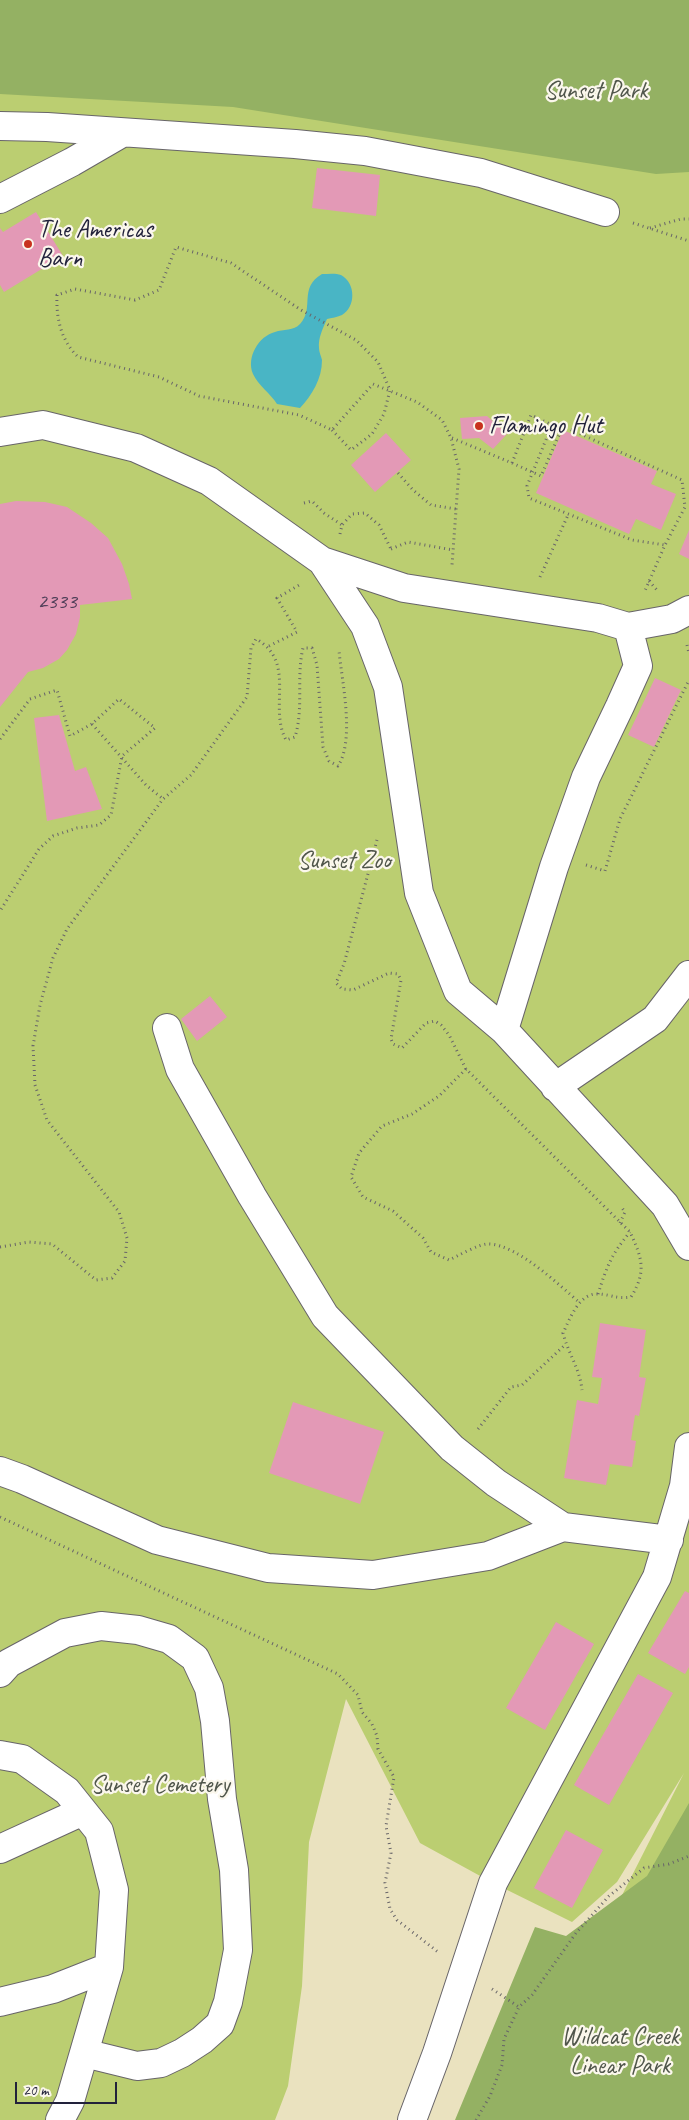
<!DOCTYPE html>
<style>
body{margin:0}
#map{position:relative;width:689px;height:2120px;overflow:hidden;background:#eae2bf;font-family:Caveat,sans-serif}
canvas{display:block}
.scale{position:absolute;left:15px;top:2082px;width:102px;height:22px;box-sizing:border-box;border:2px solid #22223b;border-top:0;padding-left:6px;font-size:15px;line-height:18px;white-space:nowrap;color:#22223b;-webkit-text-stroke:4px #fbf7ec;paint-order:stroke}
</style>
<div id="map">
<canvas width="689" height="2120"></canvas>
<div class="scale">20 m</div>
</div>
<script>
const c = document.querySelector('canvas').getContext('2d');
c.lineJoin = 'round';
function fill(path, color) { c.fillStyle = color; c.fill(path, 'evenodd'); }
function strokePath(path, color, width, dash) { c.strokeStyle = color; c.lineWidth = width; c.lineCap = dash ? 'butt' : 'round'; c.setLineDash(dash || []); c.stroke(path); }
function write(font, color, halo, rows, align = 'center') {
  c.font = font + ' Caveat,sans-serif'; c.lineWidth = 4.5; c.setLineDash([]); c.textBaseline = 'middle'; c.strokeStyle = halo; c.fillStyle = color; for (const [text, x, y, turn = 0] of rows) {
    c.save(); c.translate(x, y); c.rotate((+turn || 0) * Math.PI / 180); c.textAlign = isNaN(turn) ? turn : align; if (halo) c.strokeText(text, 0, 0); c.fillText(text, 0, 0); c.restore();
  }
}
fill(new Path2D(`
 M 0,0 L 689,0 L 689,2120 L 508,2120 L 684,1773 L 617,1882 L 572,1922 L 493,1883 L 420,1843 L 346,1699 L 309,1842 L 302,1986 L 288,2086 L 275,2120 L 0,2120 Z`), '#bbce71');
fill(new Path2D(`
 M 0,0 L 689,0 L 689,172 L 656,174 L 233,107 L 0,94 Z
 M 689,1803 L 689,2120 L 455,2120 L 535,1927 L 566,1936 L 647,1876 Z`), '#94b163');
fill(new Path2D(`
 M 322,274 C 328,274 336,273 341,275 C 356,283 356,307 342,315 C 338,317 331,318 327,319 C 323,328 318,338 319,348 C 319,352 321,356 322,360 C 322,379 312,395 300,408 L 277,404 C 271,394 258,385 253,374 C 246,357 259,336 275,332 C 283,329 294,331 300,324 C 315,308 298,288 322,274 Z`), '#49b5c5');
fill(new Path2D(`
 M 317,168 L 380,175 L 376,216 L 312,208 Z
 M 36,212 L 63,256 L 4,292 L 0,285 L 0,228 L 3,232 Z
 M 487,416 L 507,434 L 493,449 L 479,438 L 462,439 L 460,418 Z
 M 563,430 L 657,471 L 651,484 L 676,494 L 661,530 L 636,519 L 629,534 L 536,493 Z
 M 386,433 L 411,460 L 375,492 L 351,465 Z
 M 16,501 L 45,502 L 67,507 L 91,523 L 108,538 L 122,564 L 129,584 L 132,599 L 80,605 L 80,617 L 76,634 L 67,650 L 59,659 L 43,668 L 28,672 L 0,707 L 0,504 Z
 M 689,530 L 689,559 L 679,554 Z
 M 655,678 L 681,690 L 654,747 L 628,735 Z
 M 59,715 L 75,771 L 86,767 L 102,809 L 47,821 L 34,718 Z
 M 210,996 L 227,1017 L 197,1041 L 181,1019 Z
 M 600,1323 L 646,1330 L 639,1377 L 646,1378 L 639,1416 L 635,1415 L 631,1440 L 636,1441 L 632,1467 L 610,1464 L 606,1485 L 564,1478 L 577,1400 L 598,1404 L 602,1378 L 592,1377 Z
 M 293,1402 L 384,1432 L 360,1504 L 269,1473 Z
 M 685,1591 L 689,1593 L 689,1667 L 685,1674 L 648,1653 Z
 M 556,1622 L 594,1644 L 545,1730 L 506,1708 Z
 M 638,1674 L 673,1693 L 609,1805 L 574,1785 Z
 M 566,1830 L 603,1850 L 572,1908 L 534,1888 Z`), '#e399b6');
const minor = new Path2D(`
 M 0,126 L 47,127 L 295,144 L 365,151 L 481,173 L 605,212
 M 0,199 L 72,162 L 122,133
 M 0,432 L 43,425 L 136,448 L 209,481 L 322,561 L 404,588 L 598,618 L 628,627 L 638,666 L 620,706 L 586,777 L 554,867 L 504,1030 L 665,1205 L 689,1246
 M 322,561 L 365,626 L 388,687 L 419,893 L 458,991 L 504,1030
 M 628,627 L 672,619 L 689,610
 M 167,1028 L 180,1069 L 252,1196 L 325,1316 L 452,1448 L 496,1483 L 563,1527
 M 555,1087 L 655,1019 L 689,975
 M 0,1471 L 22,1479 L 157,1540 L 268,1568 L 373,1575 L 488,1556 L 563,1527 L 669,1540
 M 0,1673 L 9,1663 L 65,1633 L 101,1626 L 138,1630 L 169,1639 L 195,1658 L 209,1688 L 215,1721 L 222,1799 L 234,1870 L 238,1950 L 228,2002 L 220,2024 L 202,2040 L 182,2053 L 161,2063 L 137,2066 L 84,2053
 M 0,1755 L 22,1759 L 67,1791 L 99,1831 L 114,1890 L 109,1967 L 70,2101 L 60,2120
 M 0,1849 L 83,1811
 M 0,2002 L 53,1989 L 109,1967
 M 412,2120 L 437,2053 L 493,1883 L 657,1577 L 684,1486 L 689,1447`);
strokePath(minor, '#686569', 30);
strokePath(new Path2D(`
 M 633,223 L 689,241
 M 650,228 L 681,219 L 689,219
 M 332,430 L 351,450 L 372,434 L 384,414 L 390,390 L 378,362 L 356,340 L 301,310 L 231,263 L 176,247 L 159,290 L 135,300 L 75,289 L 57,295 C 56,319 61,340 78,357 L 159,377 L 199,396 L 299,415 L 332,430 L 373,384 L 417,402 L 442,420 L 451,438 L 459,469 L 452,565
 M 452,438 L 512,463 L 531,415 L 552,425 L 527,486 L 529,498 L 632,540 L 665,545
 M 512,463 L 541,476 L 563,426 L 682,480 L 685,507 L 665,545 L 644,593
 M 398,473 L 413,490 L 431,505 L 456,509
 M 304,503 L 312,501 L 324,513 L 342,525
 M 340,534 L 342,525 L 352,514 L 365,513 L 379,525 L 391,549
 M 391,549 L 408,542 L 453,550
 M 540,577 L 568,515
 M 649,581 L 657,590
 M 687,645 L 689,653
 M 269,646 L 297,632 L 277,598 L 301,584
 M 92,724 L 146,785 L 163,799
 M 0,739 L 30,699 L 57,690 L 70,736 L 92,724 L 119,699 L 155,728 L 122,756 L 111,815 L 99,825 L 77,828 L 53,836 L 39,849 L 0,911
 M 377,840 L 344,964 L 336,983 L 342,989 L 353,990 L 389,973 L 398,974 L 401,980 L 391,1039 L 393,1044 L 402,1048 L 426,1023 L 435,1021 L 441,1025 L 449,1035 L 466,1069 L 630,1232 C 642,1258 647,1271 631,1297 C 615,1299 613,1295 599,1294 C 579,1292 570,1319 563,1333 C 568,1353 580,1369 582,1390
 M 586,865 L 605,871 L 620,819 L 689,680
 M 466,1069 L 439,1096 L 412,1114 L 382,1126 L 359,1153 L 351,1177 L 363,1197 L 393,1211 L 423,1238 L 431,1252 L 449,1260 C 458,1256 480,1243 489,1244 C 518,1245 559,1285 580,1303
 M 620,1223 L 625,1212 L 622,1208
 M 0,1247 L 29,1242 L 52,1244 L 96,1280 L 112,1278 L 125,1261 L 127,1238 L 119,1212 L 47,1120 L 35,1085 L 33,1046 L 40,1005 L 53,958 L 67,929 L 163,799 L 191,775 L 247,697 L 251,648 L 256,639 C 297,662 268,707 286,740 L 295,737 C 304,708 296,677 303,648 L 312,648 L 317,665 L 323,747 L 329,761 L 338,766 C 355,740 342,682 339,651
 M 598,1294 C 607,1266 611,1255 630,1232
 M 478,1429 L 511,1387 L 522,1385 L 566,1344
 M 0,1517 L 338,1674 L 358,1695 L 362,1712 L 372,1724 L 377,1736 L 378,1749 L 394,1777 L 386,1826 L 391,1853 L 385,1883 L 390,1909 L 397,1920 L 438,1952
 M 492,1989 L 519,2007
 M 476,2120 L 490,2096 L 502,2065 L 504,2039 L 519,2007 L 532,1995 L 576,1933 L 609,1896 L 644,1868 L 669,1864 L 689,1856`), '#686569', 3, [1, 4]);
strokePath(minor, '#fff', 28);
for (const [x, y, r, color] of [
 [28,244,5,"#c8321e"],
 [479,426,5,"#c8321e"]
]) { const dot = new Path2D(); dot.arc(x, y, r, 0, 2 * Math.PI); c.fillStyle = color; c.fill(dot); strokePath(dot, '#fbf7ec', 2); }
write('22px', '#52405a', null, [
 ["2333",57,602]
]);
write('25px', '#50564b', '#fbf7ec', [
 ["Sunset Park",596,91],
 ["Sunset Zoo",344,861],
 ["Sunset Cemetery",160,1785],
 ["Wildcat Creek",620,2037],
 ["Linear Park",620,2066]
]);
write('25px', '#22223b', '#fbf7ec', [
 ["The Americas",38,230],
 ["Barn",38,259],
 ["Flamingo Hut",489,426]
], 'left');
</script>
